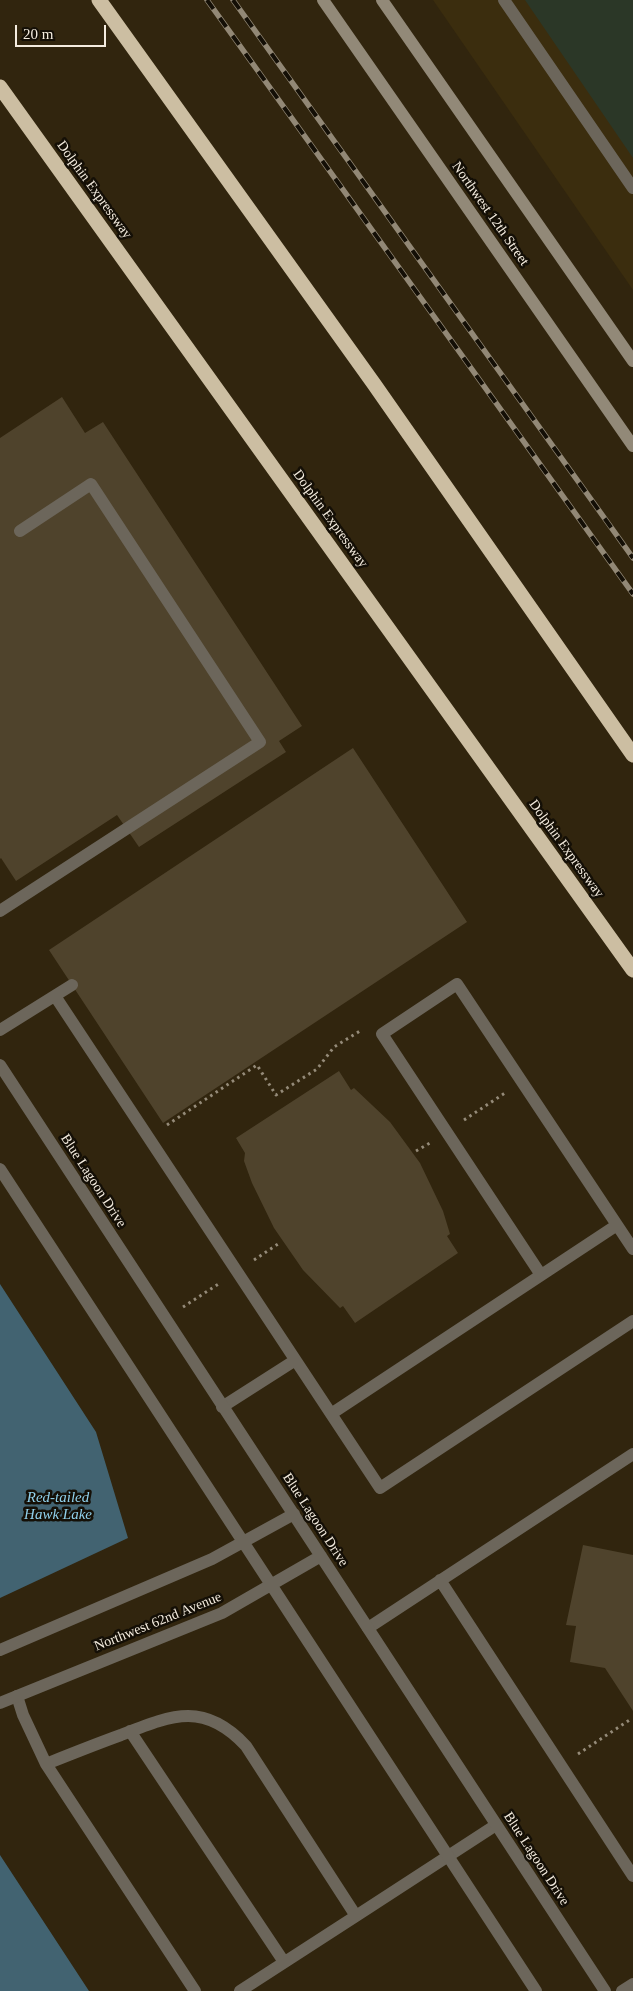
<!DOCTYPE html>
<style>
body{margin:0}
#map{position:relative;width:633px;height:1991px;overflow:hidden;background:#31250e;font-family:Georgia,serif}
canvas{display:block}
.scale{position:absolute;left:15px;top:25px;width:91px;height:22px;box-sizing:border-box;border:2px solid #f4ecdf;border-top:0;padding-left:6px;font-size:15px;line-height:18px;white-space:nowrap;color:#f4ecdf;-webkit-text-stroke:4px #140f06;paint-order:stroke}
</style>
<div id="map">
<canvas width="633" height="1991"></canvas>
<div class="scale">20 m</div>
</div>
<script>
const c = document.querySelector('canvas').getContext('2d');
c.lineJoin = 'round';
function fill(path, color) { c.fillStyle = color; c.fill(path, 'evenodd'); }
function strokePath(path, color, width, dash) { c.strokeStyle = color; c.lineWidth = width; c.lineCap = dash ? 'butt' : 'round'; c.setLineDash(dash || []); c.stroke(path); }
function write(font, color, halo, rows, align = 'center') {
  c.font = font + ' Georgia,serif'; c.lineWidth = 5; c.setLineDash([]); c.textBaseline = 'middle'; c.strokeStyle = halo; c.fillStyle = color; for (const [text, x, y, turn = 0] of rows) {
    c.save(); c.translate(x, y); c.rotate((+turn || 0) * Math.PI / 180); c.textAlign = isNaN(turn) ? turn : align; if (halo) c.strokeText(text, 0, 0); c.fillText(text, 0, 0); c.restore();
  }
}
fill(new Path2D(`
 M 433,0 L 633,0 L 633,290 Z`), '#3b2d0e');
fill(new Path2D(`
 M 525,0 L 633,0 L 633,158 Z`), '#2b3727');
fill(new Path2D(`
 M 0,1284 L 96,1432 L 128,1538 L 0,1598 Z
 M 0,1855 L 89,1991 L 0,1991 Z`), '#426371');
fill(new Path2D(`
 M 62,397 L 85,433 L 103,422 L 302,726 L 279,741 L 286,752 L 139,847 L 117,815 L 16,881 L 1,858 L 0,859 L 0,438 Z
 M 353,748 L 467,922 L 163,1123 L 49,950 Z
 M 339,1071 L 351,1090 L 354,1088 L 390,1122 L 420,1163 L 443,1211 L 450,1234 L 447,1236 L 458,1253 L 355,1323 L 343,1306 L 340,1308 L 303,1270 L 274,1228 L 252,1183 L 244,1161 L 245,1153 L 236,1138 Z
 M 583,1545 L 633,1555 L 633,1711 L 605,1668 L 570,1662 L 576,1626 L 566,1625 Z`), '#4f432c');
strokePath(new Path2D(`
 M 464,1120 L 505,1093
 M 167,1125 L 257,1065 L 276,1095 L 317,1069 L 334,1047 L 360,1031
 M 416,1151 L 430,1143
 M 254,1260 L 278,1244
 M 183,1307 L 220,1283
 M 578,1754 L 631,1719`), '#958b79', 3, [2.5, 4]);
strokePath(new Path2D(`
 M 504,0 L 633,188
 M 0,911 L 260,742 L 91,484 L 20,531
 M 55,996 L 380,1488 L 633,1321
 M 0,1030 L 72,985
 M 541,1275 L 382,1034 L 457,984 L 633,1249
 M 222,1407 L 294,1361
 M 331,1414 L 617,1225
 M 440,1580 L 633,1876
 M 368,1628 L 633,1454
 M 17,1696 L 23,1715 L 46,1764 L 195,1991
 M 130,1731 L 284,1962
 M 46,1764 C 71,1754 96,1744 121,1735 C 172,1715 204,1701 246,1746 L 356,1916 L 496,1825
 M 240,1991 L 356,1916
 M 622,1991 L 633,1984`), '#6c665b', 12);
strokePath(new Path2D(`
 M 0,1065 L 605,1991
 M 0,1169 L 536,1991
 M 0,1650 L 212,1559 L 294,1514
 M 0,1703 L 222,1613 L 321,1556`), '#6c665b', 12);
strokePath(new Path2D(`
 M 323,0 L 633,446
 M 382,0 L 633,361`), '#928978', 12);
strokePath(new Path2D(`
 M 99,0 L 374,384 L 633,755
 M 0,87 L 633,970`), '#ccbea2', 15);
const rail = new Path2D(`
 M 207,0 L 633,594
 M 233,0 L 633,558`);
strokePath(rail, '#928876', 5.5);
strokePath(rail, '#140f06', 4, [11]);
write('14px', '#f4ecdf', '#140f06', [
 ["Dolphin Expressway",94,190,54],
 ["Northwest 12th Street",490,214,55],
 ["Dolphin Expressway",330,519,54],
 ["Dolphin Expressway",566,849,54],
 ["Blue Lagoon Drive",93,1181,57],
 ["Blue Lagoon Drive",315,1520,57],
 ["Northwest 62nd Avenue",158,1622,-22],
 ["Blue Lagoon Drive",536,1859,57]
]);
write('italic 15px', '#90d0eb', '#140f06', [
 ["Red-tailed",58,1498],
 ["Hawk Lake",58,1515]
]);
</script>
